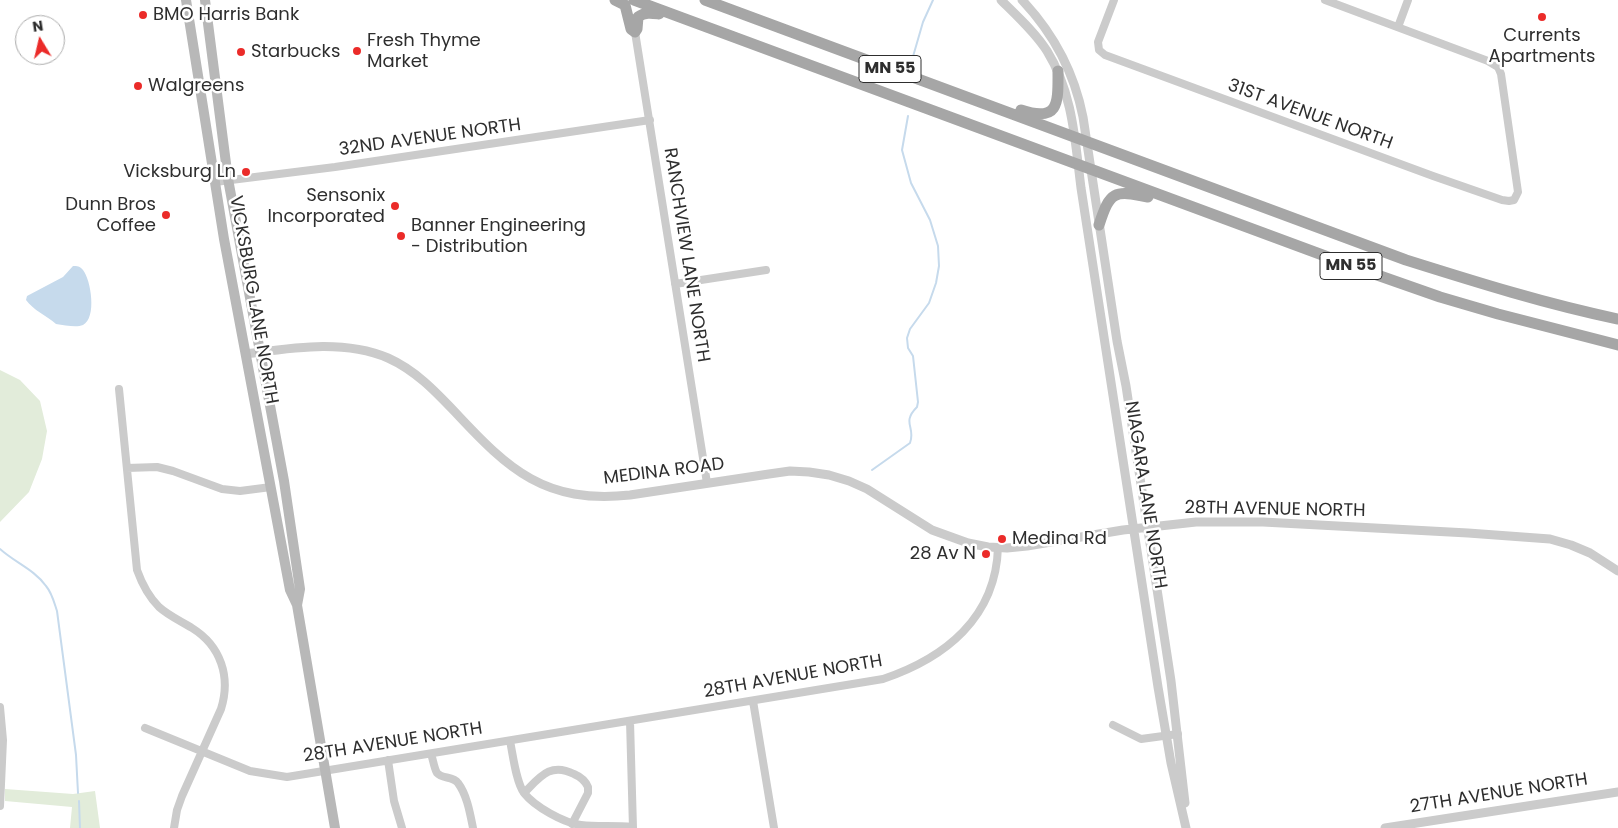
<!DOCTYPE html>
<style>
body{margin:0}
#map{position:relative;width:1618px;height:828px;overflow:hidden;background:#fff;font-family:Poppins,sans-serif}
canvas{display:block}
.north{position:absolute;left:15px;top:15px;width:50px;height:50px;box-sizing:border-box;background:#fff;border:1px solid #ababab;border-radius:50%;rotate:351deg;font-size:14px;font-weight:700;line-height:20px;text-align:center;color:#2e2e2e}
.north::after{content:'';display:block;margin:auto;width:18px;height:22px;background:#eb2b29;clip-path:polygon(50% 0,100% 100%,50% 72%,0 100%)}
</style>
<div id="map">
<canvas width="1618" height="828"></canvas>
<div class="north">N</div>
</div>
<script>
const c = document.querySelector('canvas').getContext('2d');
c.lineJoin = 'round';
function fill(path, color) { c.fillStyle = color; c.fill(path, 'evenodd'); }
function strokePath(path, color, width, dash) { c.strokeStyle = color; c.lineWidth = width; c.lineCap = dash ? 'butt' : 'round'; c.setLineDash(dash || []); c.stroke(path); }
function write(font, color, halo, rows, align = 'center') {
  c.font = font + ' Poppins,sans-serif'; c.lineWidth = 5; c.setLineDash([]); c.textBaseline = 'middle'; c.strokeStyle = halo; c.fillStyle = color; for (const [text, x, y, turn = 0] of rows) {
    c.save(); c.translate(x, y); c.rotate((+turn || 0) * Math.PI / 180); c.textAlign = isNaN(turn) ? turn : align; if (halo) c.strokeText(text, 0, 0); c.fillText(text, 0, 0); c.restore();
  }
}
fill(new Path2D(`
 M 0,370 L 20,380 L 40,401 L 47,431 L 42,459 L 29,492 L 0,522 Z
 M 5,789 L 73,794 L 95,791 L 100,828 L 70,828 L 72,807 L 5,801 Z`), '#e2ecda');
fill(new Path2D(`
 M 73,266 C 77,266 80,266 83,270 C 91,280 97,318 83,325 C 76,328 65,325 56,324 C 47,316 33,310 26,300 L 27,296 L 63,277 Z`), '#c6daec');
strokePath(new Path2D(`
 M 912,60 L 923,22 L 933,0
 M 872,470 L 910,443 C 916,427 901,423 917,407 L 918,402 L 913,356 L 908,348 L 907,338 L 910,329 L 929,303 L 936,283 L 939,266 L 938,246 L 930,220 L 911,183 L 902,150 L 908,116
 M 0,549 C 14,562 35,570 46,586 C 52,593 54,602 57,611 L 76,755 L 78,793
 M 79,801 L 80,828`), '#c6daec', 2);
strokePath(new Path2D(`
 M 1114,0 L 1098,42 L 1099,50 L 1105,55 L 1433,176 L 1502,200 L 1509,201 L 1514,200 L 1518,192 L 1501,74 L 1498,67 L 1488,61 L 1325,0
 M 1398,27 L 1408,0
 M 635,32 L 707,483
 M 215,182 L 335,167 L 650,120
 M 675,284 L 766,270
 M 119,389 L 137,570 C 142,584 149,597 159,607 C 169,616 181,621 192,628 C 221,646 231,677 221,709 L 182,796 L 177,810 L 174,828
 M 127,468 L 157,467 L 173,471 L 222,489 L 240,491 L 271,487
 M 753,701 L 774,828
 M 0,707 L 3,740 L 0,806
 M 630,721 L 633,828
 M 1113,725 L 1141,739 L 1178,734
 M 145,728 L 250,771 L 287,777 L 883,679 C 945,658 996,618 998,547
 M 510,741 C 513,755 516,782 524,793 C 535,807 564,823 581,825 C 598,827 615,825 632,827
 M 431,754 C 433,759 434,768 437,773 C 442,779 453,776 458,783 C 467,795 470,813 473,828
 M 388,760 L 394,801 L 402,828
 M 524,793 C 540,777 550,762 574,774 C 581,777 585,780 588,787 L 588,793 L 572,824`), '#cbcbcb', 8);
strokePath(new Path2D(`
 M 1001,0 C 1017,16 1035,32 1047,51 C 1073,93 1075,141 1081,188 L 1158,687 L 1171,763 L 1186,828
 M 1022,0 C 1054,34 1074,71 1083,117 L 1117,341 L 1126,386 L 1171,681 L 1185,803
 M 246,354 C 292,348 343,339 388,358 C 415,370 435,391 455,412 C 509,470 545,504 630,495 L 769,474 L 790,471 L 809,472 L 829,475 L 849,481 L 867,489 L 932,530 L 968,543 L 988,547 L 1007,548 L 1027,546 L 1123,530 L 1196,522 L 1263,522 L 1468,533 L 1550,539 L 1571,545 L 1590,553 L 1618,571
 M 1385,828 L 1618,792`), '#cbcbcb', 9);
strokePath(new Path2D(`
 M 186,0 L 224,239 L 290,590 L 297,605 L 335,828
 M 205,0 L 228,179 L 284,481 L 300,589 L 297,605`), '#b8b8b8', 10);
strokePath(new Path2D(`
 M 615,0 L 625,5 L 631,29 L 635,32
 M 634,0 L 1363,270 L 1440,297 L 1498,314 L 1618,345
 M 705,0 L 1406,260 C 1476,282 1546,304 1618,319
 M 635,32 L 637,29 L 638,17 C 645,12 651,13 659,14
 M 1021,110 C 1060,123 1058,102 1058,71
 M 1099,225 C 1110,191 1114,190 1148,197`), '#a6a6a6', 11);
for (const [x, y, r, color] of [
 [143,15,5,"#eb2b29"],
 [1542,17,5,"#eb2b29"],
 [357,51,5,"#eb2b29"],
 [241,52,5,"#eb2b29"],
 [138,86,5,"#eb2b29"],
 [246,172,5,"#eb2b29"],
 [395,206,5,"#eb2b29"],
 [166,215,5,"#eb2b29"],
 [401,236,5,"#eb2b29"],
 [1002,539,5,"#eb2b29"],
 [986,554,5,"#eb2b29"]
]) { const dot = new Path2D(); dot.arc(x, y, r, 0, 2 * Math.PI); c.fillStyle = color; c.fill(dot); strokePath(dot, '#fff', 2); }
for (const [x, y, w] of [
 [890,69,62],
 [1351,266,62]
]) { const box = new Path2D(); box.roundRect(x - w / 2, y - 13.5, w, 27, 4); c.fillStyle = '#fff'; c.fill(box); strokePath(box, '#2e2e2e', 1); }
write('bold 16px', '#2e2e2e', null, [
 ["MN 55",890,69],
 ["MN 55",1351,266]
]);
write('18px', '#2e2e2e', '#fff', [
 ["BMO Harris Bank",153,15],
 ["Currents",1542,36,"center"],
 ["Apartments",1542,57,"center"],
 ["Fresh Thyme",367,41],
 ["Market",367,62],
 ["Starbucks",251,52],
 ["Walgreens",148,86],
 ["Vicksburg Ln",236,172,"right"],
 ["Sensonix",385,196,"right"],
 ["Incorporated",385,217,"right"],
 ["Dunn Bros",156,205,"right"],
 ["Coffee",156,226,"right"],
 ["Banner Engineering",411,226],
 ["- Distribution",411,247],
 ["Medina Rd",1012,539],
 ["28 Av N",976,554,"right"]
], 'left');
write('18px', '#2e2e2e', '#fff', [
 ["31ST AVENUE NORTH",1310,115,20],
 ["32ND AVENUE NORTH",430,138,-8],
 ["RANCHVIEW LANE NORTH",686,255,81],
 ["VICKSBURG LANE NORTH",253,300,80],
 ["MEDINA ROAD",664,472,-7],
 ["NIAGARA LANE NORTH",1145,495,81],
 ["28TH AVENUE NORTH",1275,510,1],
 ["28TH AVENUE NORTH",793,677,-10],
 ["28TH AVENUE NORTH",393,743,-9],
 ["27TH AVENUE NORTH",1499,794,-9]
]);
</script>
